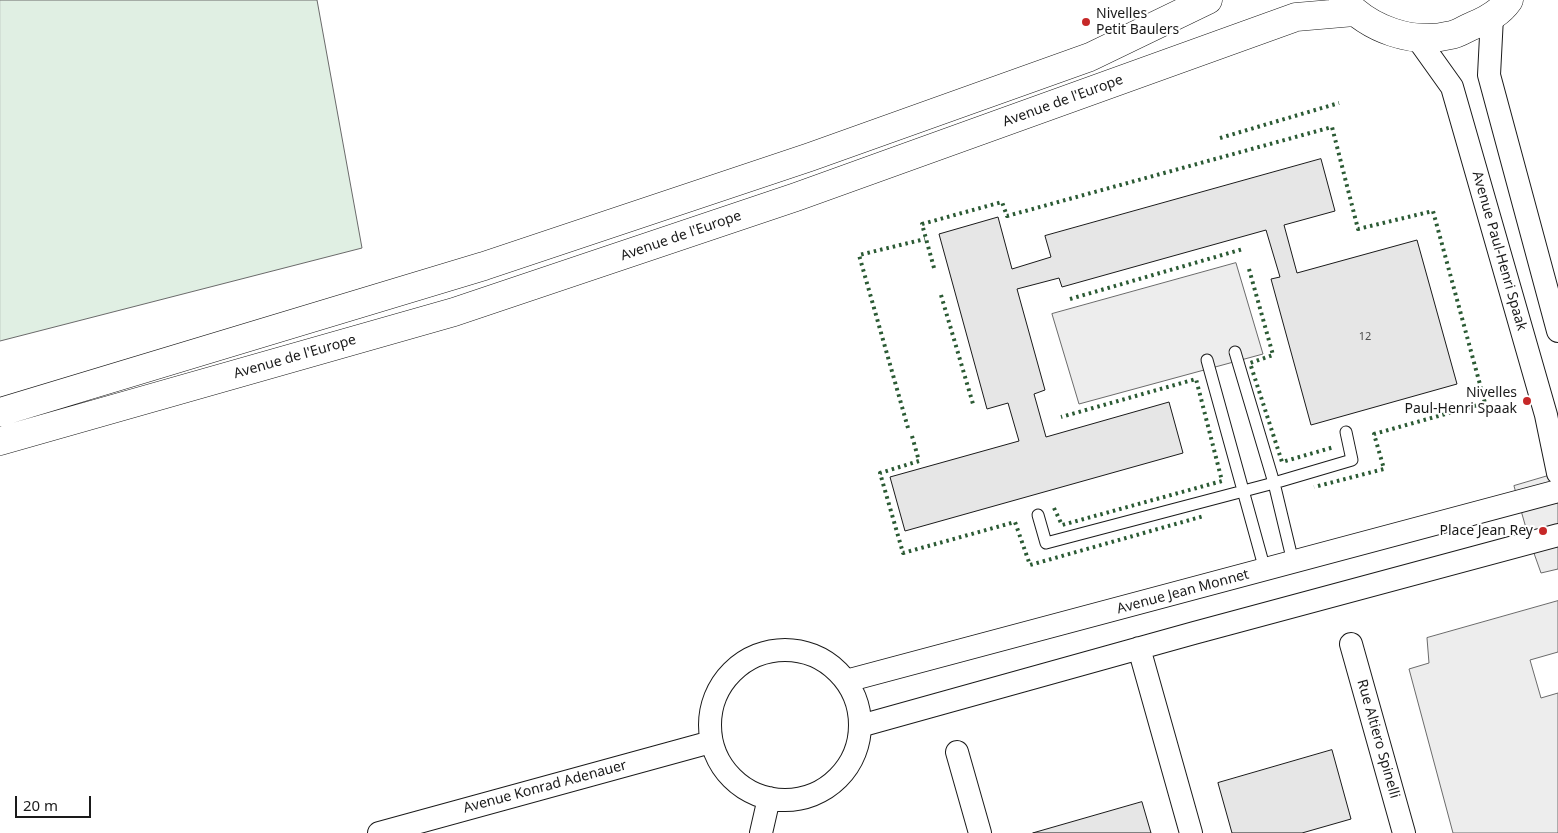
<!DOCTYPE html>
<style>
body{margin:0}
#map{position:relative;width:1558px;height:833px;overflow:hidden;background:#fff;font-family:"Noto Sans",sans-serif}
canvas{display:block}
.scale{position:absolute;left:15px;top:796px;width:76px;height:22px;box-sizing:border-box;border:2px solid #1a1a1a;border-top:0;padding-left:6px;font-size:15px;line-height:18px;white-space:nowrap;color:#1a1a1a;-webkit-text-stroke:4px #fff;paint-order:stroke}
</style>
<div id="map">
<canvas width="1558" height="833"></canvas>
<div class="scale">20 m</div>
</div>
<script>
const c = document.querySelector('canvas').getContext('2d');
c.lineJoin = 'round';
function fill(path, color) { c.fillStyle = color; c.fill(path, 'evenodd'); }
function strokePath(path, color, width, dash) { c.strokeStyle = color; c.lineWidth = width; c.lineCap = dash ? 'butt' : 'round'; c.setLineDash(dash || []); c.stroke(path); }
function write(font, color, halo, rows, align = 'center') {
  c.font = font + ' "Noto Sans",sans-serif'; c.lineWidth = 4; c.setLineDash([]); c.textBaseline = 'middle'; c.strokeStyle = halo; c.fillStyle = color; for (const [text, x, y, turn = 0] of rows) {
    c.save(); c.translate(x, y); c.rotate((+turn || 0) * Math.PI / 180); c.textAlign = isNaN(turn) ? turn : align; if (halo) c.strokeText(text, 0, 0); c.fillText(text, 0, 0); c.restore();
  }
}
const green = new Path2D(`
 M 0,0 L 317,0 L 362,248 L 0,341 Z`);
fill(green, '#e0efe3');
strokePath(green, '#6a6a6a', 1);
const parking = new Path2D(`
 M 1236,263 L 1263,354 L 1079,404 L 1052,314 Z
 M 1558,473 L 1558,569 L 1541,573 L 1530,542 L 1514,486 Z
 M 1558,601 L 1558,652 L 1530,660 L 1541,698 L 1558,693 L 1558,833 L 1453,833 L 1409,669 L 1429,663 L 1427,638 Z`);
fill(parking, '#ededed');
strokePath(parking, '#6a6a6a', 1);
const building = new Path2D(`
 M 1321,159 L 1335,211 L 1284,225 L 1297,273 L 1417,240 L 1457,384 L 1311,425 L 1271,279 L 1280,277 L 1266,230 L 1062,287 L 1059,278 L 1017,289 L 1045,390 L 1034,394 L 1046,437 L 1169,402 L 1183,453 L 905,531 L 890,477 L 1019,441 L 1008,403 L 987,409 L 939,234 L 998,217 L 1012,269 L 1051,257 L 1045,236 Z
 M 1332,750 L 1351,819 L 1302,833 L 1232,833 L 1218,783 Z
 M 1142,802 L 1151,833 L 1033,833 Z`);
fill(building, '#e6e6e6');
strokePath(building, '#1a1a1a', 1);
const lane = new Path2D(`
 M 1235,352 L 1274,483 L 1293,562
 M 1207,360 L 1265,570
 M 1038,515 L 1046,543 L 1274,483 L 1352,460 L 1346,432`);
const street = new Path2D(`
 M 1492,17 L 1489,75 L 1558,331
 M 1417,38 L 1452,87 L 1546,415 L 1558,473
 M 1351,644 L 1404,833
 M 1139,648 L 1191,833
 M710 725a75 75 0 1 1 150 0a75 75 0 1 1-150 0Z
 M 846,681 L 1558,491
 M 860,726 L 1194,633 L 1558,535
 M 957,752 L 980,833
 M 379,833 L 711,742
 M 761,833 L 769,798`);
const primary = new Path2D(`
 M 1343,0 C 1369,29 1412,45 1451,35 C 1458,34 1465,29 1472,26 C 1487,20 1500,13 1509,0
 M 0,412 L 484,266 L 810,157 L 1090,57 L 1208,0
 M 0,441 L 454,312 L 796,197 L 1296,17 L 1354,12`);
strokePath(lane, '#1a1a1a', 13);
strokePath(street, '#1a1a1a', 24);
strokePath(primary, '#1a1a1a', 29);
strokePath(lane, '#fff', 11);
strokePath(street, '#fff', 22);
strokePath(primary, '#fff', 28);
strokePath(new Path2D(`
 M 1220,138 L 1339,103
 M 934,268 L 922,224 L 1002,202 L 1007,216 L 1332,127 L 1358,229 L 1433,211 L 1485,403 L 1374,434 L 1384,469 L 1314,487
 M 1249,269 L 1273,355 L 1250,363 L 1282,462 L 1334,447
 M 941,295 L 973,404
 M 1070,299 L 1243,249
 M 908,428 L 859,255 L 925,239
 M 912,436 L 919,461 L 880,473 L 903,553 L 1015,522 L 1030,565 L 1204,516
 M 1054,508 L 1062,525 L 1222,481 L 1196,379 L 1061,417`), '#2b5a34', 4, [2.5, 4]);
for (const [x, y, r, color] of [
 [1086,22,5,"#c62828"],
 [1527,401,5,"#c62828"],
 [1543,531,5,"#c62828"]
]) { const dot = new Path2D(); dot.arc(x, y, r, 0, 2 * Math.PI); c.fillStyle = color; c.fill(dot); strokePath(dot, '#fff', 2); }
write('11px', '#4d4d4d', null, [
 ["12",1365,337]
]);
write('14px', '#1a1a1a', '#fff', [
 ["Nivelles",1096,14,"left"],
 ["Petit Baulers",1096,30,"left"],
 ["Nivelles",1517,393],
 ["Paul-Henri Spaak",1517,409],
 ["Place Jean Rey",1533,531]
], 'right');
write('14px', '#1a1a1a', '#fff', [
 ["Avenue de l'Europe",1063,101,-20],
 ["Avenue de l'Europe",681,236,-19],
 ["Avenue Paul-Henri Spaak",1499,251,74],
 ["Avenue de l'Europe",295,357,-16],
 ["Avenue Jean Monnet",1183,592,-15],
 ["Rue Altiero Spinelli",1378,739,74],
 ["Avenue Konrad Adenauer",545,787,-15]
]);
</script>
